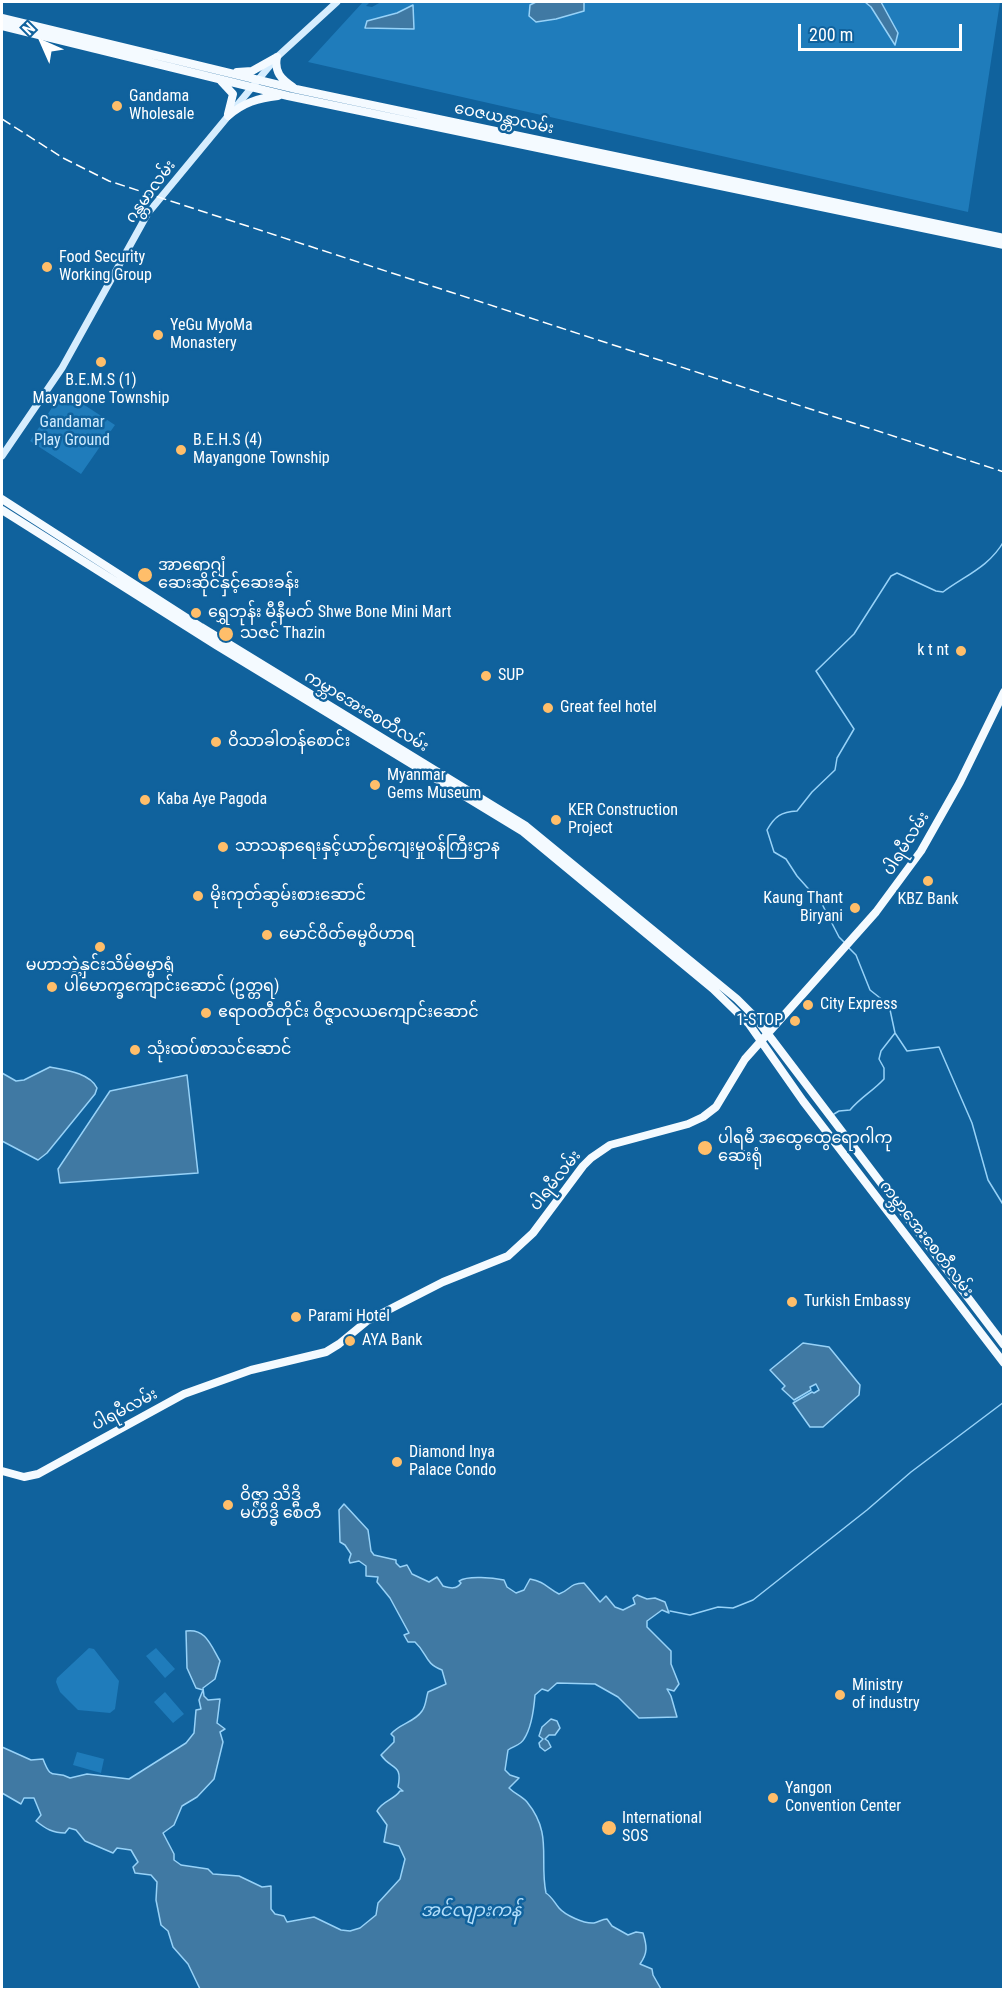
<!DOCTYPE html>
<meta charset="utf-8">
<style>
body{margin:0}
#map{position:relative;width:1005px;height:1991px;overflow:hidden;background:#10629d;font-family:"Roboto Condensed",sans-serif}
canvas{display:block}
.frame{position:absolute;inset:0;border:3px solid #fff;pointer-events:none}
.north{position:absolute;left:12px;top:12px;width:60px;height:60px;-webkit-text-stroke:4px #10629d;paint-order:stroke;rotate:315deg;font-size:16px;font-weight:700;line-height:24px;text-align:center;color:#fff}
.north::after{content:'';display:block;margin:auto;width:21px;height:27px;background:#fff;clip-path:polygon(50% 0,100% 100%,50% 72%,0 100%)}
.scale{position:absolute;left:798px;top:24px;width:164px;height:27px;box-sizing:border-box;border:3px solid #fff;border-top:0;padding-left:8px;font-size:18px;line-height:21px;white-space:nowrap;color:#fff;-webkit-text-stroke:4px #10629d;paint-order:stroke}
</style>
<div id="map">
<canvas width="1005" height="1991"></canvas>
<div class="frame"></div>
<div class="north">N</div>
<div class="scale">200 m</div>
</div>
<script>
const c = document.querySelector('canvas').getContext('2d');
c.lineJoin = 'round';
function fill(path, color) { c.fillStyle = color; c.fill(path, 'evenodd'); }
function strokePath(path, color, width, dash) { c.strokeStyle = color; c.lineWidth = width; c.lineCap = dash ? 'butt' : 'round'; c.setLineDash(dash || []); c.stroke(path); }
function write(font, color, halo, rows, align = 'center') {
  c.font = font + ' "Roboto Condensed","Noto Sans Myanmar",sans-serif'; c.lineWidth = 5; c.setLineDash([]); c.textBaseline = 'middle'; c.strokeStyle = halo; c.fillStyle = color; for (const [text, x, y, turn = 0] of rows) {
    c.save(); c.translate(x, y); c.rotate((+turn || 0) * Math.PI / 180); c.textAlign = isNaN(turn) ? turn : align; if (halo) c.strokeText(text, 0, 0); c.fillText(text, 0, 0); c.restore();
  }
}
fill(new Path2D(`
 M 363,2 L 370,2 L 366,6 L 372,7 L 381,2 L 536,2 L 530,5 L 584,11 L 584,2 L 865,2 L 898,33 L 881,2 L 1000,2 L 968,212 L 308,62 ZM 413,6 L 413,29 L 366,28 L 367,22 L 397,13 Z
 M 63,391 L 115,425 L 81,474 L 30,441 Z
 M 89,1648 L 94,1649 L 119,1681 L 115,1709 L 110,1713 L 78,1710 L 60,1692 L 56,1682 L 57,1678 Z
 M 156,1648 L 175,1669 L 165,1678 L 146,1656 Z
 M 165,1692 L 184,1714 L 173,1723 L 154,1702 Z
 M 77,1752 L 104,1759 L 101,1773 L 73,1765 Z`), '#1f7cbb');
const water = new Path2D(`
 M 536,2 L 584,2 L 584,11 L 556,19 L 536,22 L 529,16 L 530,5 Z
 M 865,2 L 881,2 L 898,33 L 895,45 L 871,7 Z
 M 413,5 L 414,29 L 365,28 L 367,21 L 397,13 Z
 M 50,1067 C 65,1070 90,1073 97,1088 L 95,1094 L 47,1153 L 38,1160 L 2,1141 L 2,1073 L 16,1081 L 24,1080 Z
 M 187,1075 L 198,1173 L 60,1183 L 58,1169 L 110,1091 Z
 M 803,1343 L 829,1347 L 860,1385 L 859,1395 L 823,1427 L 810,1427 L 793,1403 L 812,1392 L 814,1393 L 819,1390 L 816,1384 L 810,1387 L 811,1390 L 794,1400 L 782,1389 L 785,1386 L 770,1370 Z
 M 344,1504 L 368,1530 L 371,1551 L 374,1555 L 396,1560 L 396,1563 L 400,1567 L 407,1565 L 412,1574 L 429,1582 L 437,1577 L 443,1586 C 450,1588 456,1590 461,1583 L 459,1581 C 468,1575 494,1578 504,1580 L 507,1587 L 516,1593 L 524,1590 L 530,1579 C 545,1582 546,1587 559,1594 C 571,1590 569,1583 584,1583 L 600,1602 L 606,1596 L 615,1607 L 623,1610 L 635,1604 L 633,1598 L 637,1595 L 647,1599 L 655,1598 L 665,1602 L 669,1613 L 662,1610 L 647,1621 L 647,1627 L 671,1651 L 671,1664 L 679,1684 L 674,1691 L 667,1689 L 671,1696 L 677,1717 L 639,1718 L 618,1697 L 595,1684 L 557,1683 L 548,1691 L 542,1689 L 535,1695 C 534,1708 532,1727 524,1739 C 521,1745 514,1746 508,1750 L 505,1770 L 510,1775 L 519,1778 L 509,1788 C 515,1794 522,1796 527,1802 C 553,1834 539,1858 546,1893 C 552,1897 554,1902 559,1908 C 565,1915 584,1924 594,1923 C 599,1922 602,1919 607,1919 L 612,1926 L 628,1935 L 636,1932 L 643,1933 C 647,1946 648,1953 640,1964 L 652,1969 L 653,1975 L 661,1989 L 200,1989 L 188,1964 L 173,1947 L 168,1931 L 161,1925 L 156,1900 L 157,1882 L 151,1875 L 135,1873 L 133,1867 L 138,1862 L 131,1850 L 117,1848 L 113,1853 L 85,1841 L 76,1830 L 69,1828 L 65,1833 C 53,1833 46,1829 36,1821 L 41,1815 L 34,1798 L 24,1798 L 21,1804 L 2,1793 L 2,1747 L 31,1760 L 43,1759 C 52,1783 53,1769 70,1778 L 87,1774 L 129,1779 L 186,1743 L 194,1733 L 196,1710 L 201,1709 L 199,1700 L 203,1690 L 196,1688 L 187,1668 L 186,1631 C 206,1628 211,1646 220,1661 L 215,1679 L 203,1688 L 204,1696 L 208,1700 L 220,1699 L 217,1723 L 225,1729 L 220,1732 L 223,1742 L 214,1779 L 197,1797 L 182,1806 L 174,1825 L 163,1833 L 174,1854 L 174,1860 L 181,1865 L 208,1869 L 213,1874 L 239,1876 L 262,1887 L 271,1886 L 271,1909 L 275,1914 L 284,1916 L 287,1922 L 314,1917 L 341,1930 L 350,1931 L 360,1928 L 376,1915 L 378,1903 L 400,1879 L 405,1859 L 399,1846 L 384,1842 L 387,1825 L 377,1811 C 382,1801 394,1800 400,1791 L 403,1791 L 398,1787 C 403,1763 391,1770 381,1755 L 394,1742 L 394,1737 L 391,1734 C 399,1724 415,1722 422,1711 C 426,1706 426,1698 428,1692 L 446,1684 L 442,1670 C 424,1663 428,1654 415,1642 L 408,1642 L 404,1635 L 409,1633 L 390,1598 L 377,1582 L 378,1577 L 366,1576 L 366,1566 L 359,1561 L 350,1563 L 349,1560 L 351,1554 L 345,1545 L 340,1542 L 339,1510 Z
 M 551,1719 L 557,1721 L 560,1728 L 555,1735 L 549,1735 L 545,1739 L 548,1741 L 551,1747 L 545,1751 L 540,1747 L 539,1743 L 543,1739 L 539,1736 L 542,1727 Z`);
fill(water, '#4079a3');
strokePath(water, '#97d2f8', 1.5);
strokePath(new Path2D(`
 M 844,942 L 839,937 L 822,904 L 797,876 L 786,859 L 774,852 L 767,830 C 775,816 781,812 797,811 L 812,792 L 835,770 L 837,758 L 854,729 L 816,671 L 854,634 L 891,576 L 897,573 L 936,591 L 943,592 C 966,575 989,567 1004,541
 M 895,1033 L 907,1051 L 939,1047 L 972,1123 L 988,1180 L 1004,1206
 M 834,1114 L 839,1111 L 850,1110 C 861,1097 873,1091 884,1079 L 884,1068 L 879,1059 L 881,1051 L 895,1033 L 889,1005 L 870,990 L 856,955 L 849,948
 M 670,1611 L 690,1615 L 718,1607 L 733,1608 L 753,1600 L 867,1510 L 911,1472 L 1004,1402`), '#97d2f8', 1.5);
strokePath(new Path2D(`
 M 2,456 L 62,368 L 148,213 L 277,57 L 337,2`), '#d6edfe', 7);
strokePath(new Path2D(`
 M 2,18 L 296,89 L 1004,238
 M 2,26 L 288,96 L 1004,245
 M 277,57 C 274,72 281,79 293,87
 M 237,72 L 252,71 L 277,57
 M 221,81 L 233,94 L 228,114
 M 228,116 C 243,103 258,98 278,96
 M 2,499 L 201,627 L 526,826 L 737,999 L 755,1017 L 1004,1345
 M 2,510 L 216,645 L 522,831 L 713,989 L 749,1024 L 803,1101 L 1004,1363
 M 755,1017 L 764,1019 L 783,1016
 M 2,1471 L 24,1477 L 38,1474 L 184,1394 L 251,1370 L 326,1352 L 339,1344 L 367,1321 L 396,1306 L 443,1282 L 508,1256 L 533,1233 L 583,1166 L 591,1158 L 610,1145 L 688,1124 L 703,1117 L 716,1107 L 745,1059 L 876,912 L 921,851 L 960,782 L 1004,692`), '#f4faff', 8);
strokePath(new Path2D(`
 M 2,119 L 63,158 L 109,181 L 1004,472`), '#fff', 1.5, [10, 4.5]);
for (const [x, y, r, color] of [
 [117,106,6,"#ffbe6a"],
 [47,267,6,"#ffbe6a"],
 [158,335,6,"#ffbe6a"],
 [101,362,6,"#ffbe6a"],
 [181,450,6,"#ffbe6a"],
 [145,575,8,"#ffbe6a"],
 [196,613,6,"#ffbe6a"],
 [226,634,8,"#ffbe6a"],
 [961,651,6,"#ffbe6a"],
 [486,676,6,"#ffbe6a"],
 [548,708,6,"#ffbe6a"],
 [216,742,6,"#ffbe6a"],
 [375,785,6,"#ffbe6a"],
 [145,800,6,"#ffbe6a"],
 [556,820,6,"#ffbe6a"],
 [223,847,6,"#ffbe6a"],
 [928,881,6,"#ffbe6a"],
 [198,896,6,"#ffbe6a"],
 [855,908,6,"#ffbe6a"],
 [267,935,6,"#ffbe6a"],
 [100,947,6,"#ffbe6a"],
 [52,987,6,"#ffbe6a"],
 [808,1005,6,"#ffbe6a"],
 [206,1013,6,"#ffbe6a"],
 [795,1021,6,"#ffbe6a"],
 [135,1050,6,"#ffbe6a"],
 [705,1148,8,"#ffbe6a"],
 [792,1302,6,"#ffbe6a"],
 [296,1317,6,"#ffbe6a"],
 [350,1341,6,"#ffbe6a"],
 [397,1462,6,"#ffbe6a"],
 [228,1505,6,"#ffbe6a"],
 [840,1695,6,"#ffbe6a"],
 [773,1798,6,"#ffbe6a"],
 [609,1828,8,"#ffbe6a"]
]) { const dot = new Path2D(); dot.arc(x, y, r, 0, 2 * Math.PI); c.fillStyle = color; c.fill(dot); strokePath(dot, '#10629d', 2); }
write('16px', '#fff', '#10629d', [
 ["Gandama",129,97],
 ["Wholesale",129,115],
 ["Food Security",59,258],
 ["Working Group",59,276],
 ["YeGu MyoMa",170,326],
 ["Monastery",170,344],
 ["B.E.M.S (1)",101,381,"center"],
 ["Mayangone Township",101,399,"center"],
 ["B.E.H.S (4)",193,441],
 ["Mayangone Township",193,459],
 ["အာရောဂျံ",158,566],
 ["ဆေးဆိုင်နှင့်ဆေးခန်း",158,584],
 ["ရွှေဘုန်း မီနီမတ် Shwe Bone Mini Mart",208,613],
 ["သဇင် Thazin",240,634],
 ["k t nt",949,651,"right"],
 ["SUP",498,676],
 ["Great feel hotel",560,708],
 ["ဝိသာခါတန်စောင်း",228,742],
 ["Myanmar",387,776],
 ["Gems Museum",387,794],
 ["Kaba Aye Pagoda",157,800],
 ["KER Construction",568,811],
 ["Project",568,829],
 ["သာသနာရေးနှင့်ယာဉ်ကျေးမှုဝန်ကြီးဌာန",235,847],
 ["မိုးကုတ်ဆွမ်းစားဆောင်",210,896],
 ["Kaung Thant",843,899,"right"],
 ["Biryani",843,917,"right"],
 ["KBZ Bank",928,900,"center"],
 ["မောင်ဝိတ်ဓမ္မဝိဟာရ",279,935],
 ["မဟာဘွဲ့နှင်းသိမ်ဓမ္မာရုံ",100,966,"center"],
 ["ပါမောက္ခကျောင်းဆောင် (ဥတ္တရ)",64,987],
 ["City Express",820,1005],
 ["ဧရာဝတီတိုင်း ဝိဇ္ဇာလယကျောင်းဆောင်",218,1013],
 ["1-STOP",783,1021,"right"],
 ["သုံးထပ်စာသင်ဆောင်",147,1050],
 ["ပါရမီ အထွေထွေရောဂါကု",718,1139],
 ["ဆေးရုံ",718,1157],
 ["Turkish Embassy",804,1302],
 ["Parami Hotel",308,1317],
 ["AYA Bank",362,1341],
 ["Diamond Inya",409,1453],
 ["Palace Condo",409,1471],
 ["ဝိဇ္ဇာ သိဒ္ဓိ",240,1496],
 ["မဟိဒ္ဓိ စေတီ",240,1514],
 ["Ministry",852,1686],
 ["of industry",852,1704],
 ["Yangon",785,1789],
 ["Convention Center",785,1807],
 ["International",622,1819],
 ["SOS",622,1837]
], 'left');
write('16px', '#fff', '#10629d', [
 ["ဝေဇယန္တာလမ်း",504,119,12],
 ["ဂန္တမာလမ်း",151,192,-54],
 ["ကမ္ဘာအေးစေတီလမ်း",366,712,31],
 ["ပါရမီလမ်း",907,844,-58],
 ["ပါရမီလမ်း",556,1181,-52],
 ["ကမ္ဘာအေးစေတီလမ်း",926,1239,52],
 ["ပါရမီလမ်း",125,1410,-28]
]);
write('16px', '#cfebfe', '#10629d', [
 ["Gandamar",72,423],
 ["Play Ground",72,441]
]);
write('italic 18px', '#b2defb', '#10629d', [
 ["အင်လျားကန်",471,1911]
]);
</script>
